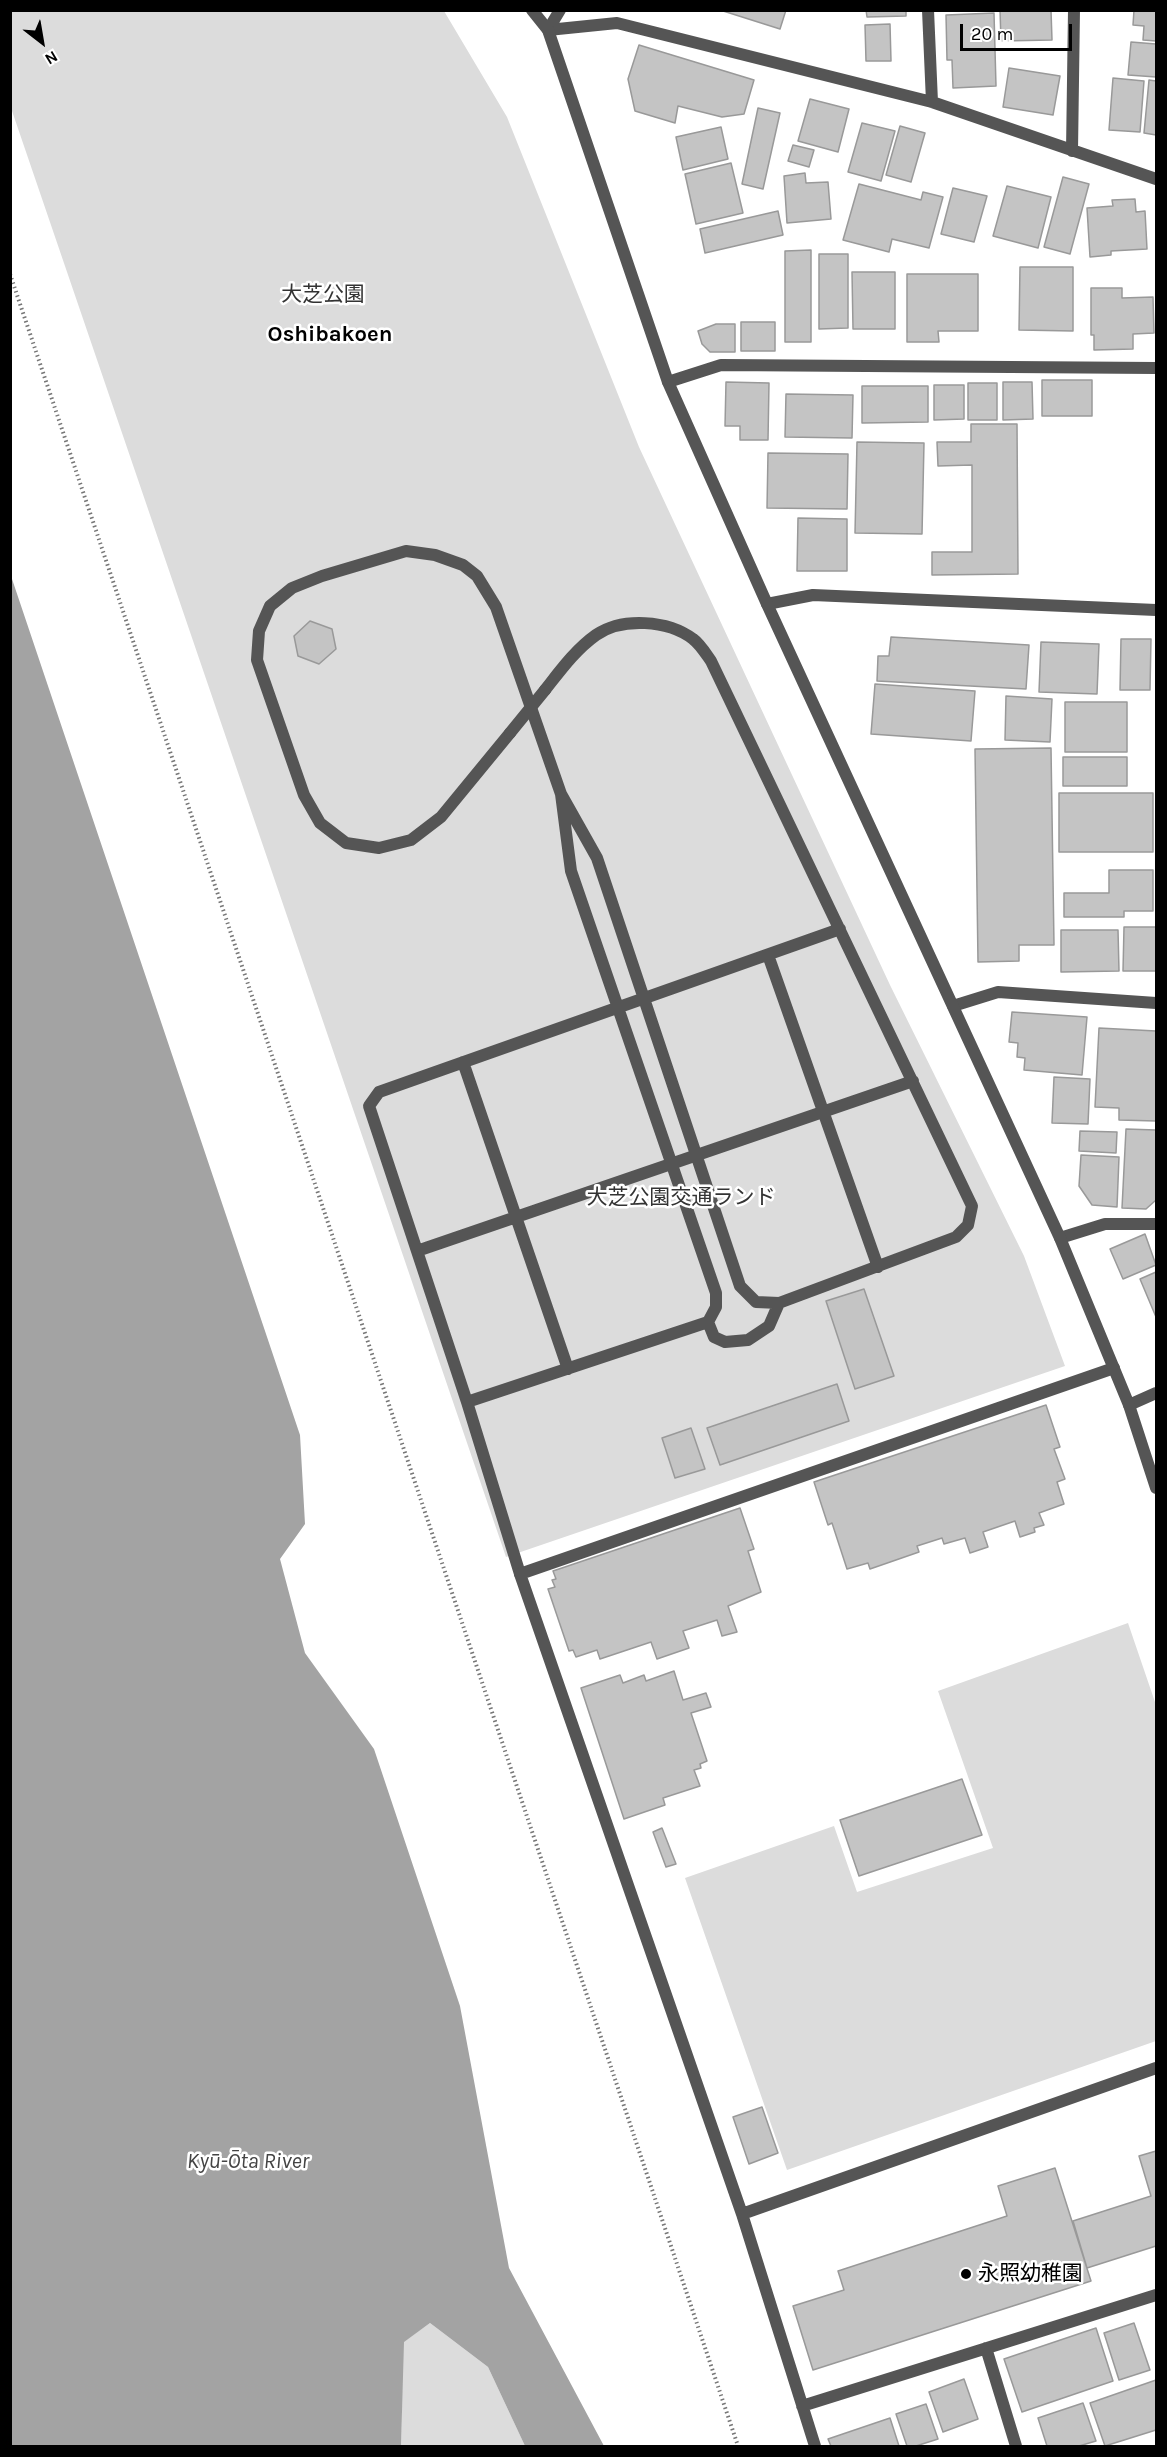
<!DOCTYPE html>
<meta charset="utf-8">
<style>
body{margin:0}
#map{position:relative;width:1167px;height:2457px;overflow:hidden;background:#fff;font-family:Karla,sans-serif}
canvas{display:block}
.frame{position:absolute;inset:0;border:12px solid #000;pointer-events:none}
.north{position:absolute;left:12px;top:12px;width:60px;height:60px;-webkit-text-stroke:4px #fff;paint-order:stroke;rotate:149deg;font-size:16px;font-weight:700;line-height:24px;text-align:center;color:#000}
.north::after{content:'';display:block;margin:auto;width:21px;height:27px;background:#000;clip-path:polygon(50% 0,100% 100%,50% 72%,0 100%)}
.scale{position:absolute;left:960px;top:24px;width:112px;height:27px;box-sizing:border-box;border:3px solid #000;border-top:0;padding-left:8px;font-size:18px;line-height:21px;white-space:nowrap;color:#000;-webkit-text-stroke:4px #fff;paint-order:stroke}
</style>
<div id="map">
<canvas width="1167" height="2457"></canvas>
<div class="frame"></div>
<div class="north">N</div>
<div class="scale">20 m</div>
</div>
<script>
const c = document.querySelector('canvas').getContext('2d');
c.lineJoin = 'round';
function fill(path, color) { c.fillStyle = color; c.fill(path, 'evenodd'); }
function strokePath(path, color, width, dash) { c.strokeStyle = color; c.lineWidth = width; c.lineCap = dash ? 'butt' : 'round'; c.setLineDash(dash || []); c.stroke(path); }
function write(font, color, halo, rows, align = 'center') {
  c.font = font + ' Karla,"Noto Sans JP",sans-serif'; c.lineWidth = 5; c.setLineDash([]); c.textBaseline = 'middle'; c.strokeStyle = halo; c.fillStyle = color; for (const [text, x, y, turn = 0] of rows) {
    c.save(); c.translate(x, y); c.rotate((+turn || 0) * Math.PI / 180); c.textAlign = isNaN(turn) ? turn : align; if (halo) c.strokeText(text, 0, 0); c.fillText(text, 0, 0); c.restore();
  }
}
fill(new Path2D(`
 M 10,11 L 444,11 L 507,117 L 639,447 L 890,985 L 1024,1256 L 1065,1366 L 506,1557 L 11,108 Z
 M 1128,1623 L 1156,1705 L 1156,2041 L 787,2170 L 685,1878 L 834,1826 L 857,1892 L 993,1848 L 938,1691 Z
 M 430,2323 L 488,2367 L 525,2446 L 401,2446 L 403,2342 Z`), '#dcdcdc');
fill(new Path2D(`
 M 11,576 L 300,1435 L 305,1524 L 280,1559 L 305,1653 L 374,1749 L 460,2006 L 509,2268 L 604,2446 L 525,2446 L 488,2367 L 430,2323 L 404,2342 L 401,2446 L 11,2446 Z`), '#a3a3a3');
const building = new Path2D(`
 M 720,10 L 786,10 L 780,29 Z
 M 866,10 L 906,10 L 906,16 L 867,17 Z
 M 1000,10 L 1051,10 L 1052,40 L 1001,41 Z
 M 1134,10 L 1156,10 L 1156,41 L 1143,40 L 1144,26 L 1133,25 Z
 M 994,13 L 996,86 L 953,88 L 952,60 L 947,60 L 946,15 Z
 M 890,24 L 891,61 L 866,61 L 865,25 Z
 M 1131,42 L 1156,44 L 1156,77 L 1128,75 Z
 M 639,45 L 754,80 L 744,114 L 722,117 L 678,106 L 675,123 L 635,111 L 628,79 Z
 M 1009,68 L 1060,76 L 1053,115 L 1003,107 Z
 M 1113,78 L 1144,81 L 1140,132 L 1109,130 Z
 M 1149,80 L 1156,81 L 1156,135 L 1144,133 Z
 M 810,99 L 849,109 L 838,152 L 798,141 Z
 M 758,108 L 780,113 L 763,189 L 742,184 Z
 M 862,123 L 895,131 L 881,181 L 848,172 Z
 M 900,126 L 925,133 L 911,182 L 886,175 Z
 M 721,127 L 728,159 L 683,170 L 676,137 Z
 M 793,145 L 814,150 L 809,167 L 788,161 Z
 M 731,163 L 743,213 L 696,224 L 685,174 Z
 M 805,173 L 806,183 L 828,182 L 831,219 L 787,223 L 784,176 Z
 M 1063,177 L 1089,184 L 1070,254 L 1044,247 Z
 M 859,184 L 921,200 L 923,192 L 943,197 L 929,248 L 892,239 L 889,252 L 843,240 Z
 M 1007,186 L 1051,197 L 1038,248 L 993,236 Z
 M 953,188 L 987,196 L 974,242 L 941,234 Z
 M 1135,199 L 1136,212 L 1145,211 L 1147,249 L 1111,251 L 1111,255 L 1090,257 L 1087,208 L 1113,206 L 1112,200 Z
 M 778,211 L 783,235 L 705,253 L 700,229 Z
 M 811,250 L 811,342 L 785,342 L 785,251 Z
 M 819,254 L 848,254 L 848,328 L 819,329 Z
 M 1020,267 L 1073,267 L 1073,331 L 1019,330 Z
 M 852,272 L 895,272 L 895,329 L 853,329 Z
 M 907,274 L 978,274 L 978,331 L 938,331 L 939,342 L 907,342 Z
 M 1091,288 L 1122,288 L 1122,298 L 1153,297 L 1154,333 L 1133,334 L 1133,349 L 1094,350 L 1094,335 L 1091,335 Z
 M 741,322 L 775,322 L 775,351 L 741,351 Z
 M 716,324 L 735,324 L 735,352 L 710,352 L 702,344 L 698,331 Z
 M 1042,380 L 1092,380 L 1092,416 L 1042,416 Z
 M 726,382 L 769,383 L 768,440 L 740,440 L 740,426 L 725,426 Z
 M 1003,382 L 1032,382 L 1033,419 L 1003,420 Z
 M 968,383 L 997,383 L 997,420 L 968,420 Z
 M 934,385 L 964,385 L 964,419 L 934,420 Z
 M 862,386 L 928,386 L 928,422 L 862,423 Z
 M 786,394 L 853,395 L 852,438 L 785,437 Z
 M 971,424 L 1017,424 L 1018,574 L 932,575 L 932,552 L 972,552 L 972,465 L 938,466 L 937,442 L 971,442 Z
 M 857,442 L 924,443 L 922,534 L 855,533 Z
 M 768,453 L 848,454 L 847,509 L 767,508 Z
 M 798,518 L 847,519 L 847,571 L 797,571 Z
 M 310,621 L 332,629 L 336,649 L 319,664 L 298,656 L 294,636 Z
 M 891,637 L 1029,645 L 1026,689 L 877,681 L 878,656 L 889,656 Z
 M 1121,639 L 1151,639 L 1150,690 L 1120,690 Z
 M 1041,642 L 1099,644 L 1097,694 L 1039,692 Z
 M 875,684 L 975,691 L 971,741 L 871,734 Z
 M 1006,696 L 1052,699 L 1050,742 L 1005,740 Z
 M 1065,702 L 1127,702 L 1127,752 L 1065,752 Z
 M 1051,748 L 1054,945 L 1019,945 L 1019,961 L 978,962 L 975,749 Z
 M 1063,757 L 1127,757 L 1127,786 L 1063,786 Z
 M 1059,793 L 1153,793 L 1153,852 L 1059,852 Z
 M 1109,870 L 1153,870 L 1153,911 L 1124,911 L 1124,917 L 1064,917 L 1064,893 L 1109,893 Z
 M 1124,927 L 1156,927 L 1156,971 L 1123,971 Z
 M 1061,930 L 1118,930 L 1119,971 L 1061,972 Z
 M 1012,1012 L 1087,1017 L 1082,1075 L 1024,1070 L 1025,1058 L 1017,1057 L 1018,1043 L 1009,1042 Z
 M 1099,1028 L 1156,1031 L 1156,1121 L 1119,1120 L 1119,1108 L 1095,1107 Z
 M 1054,1077 L 1090,1079 L 1088,1124 L 1052,1123 Z
 M 1126,1129 L 1156,1130 L 1156,1200 L 1146,1209 L 1122,1208 Z
 M 1080,1131 L 1117,1132 L 1116,1153 L 1079,1151 Z
 M 1081,1155 L 1119,1157 L 1117,1207 L 1092,1205 L 1079,1186 Z
 M 1145,1234 L 1156,1265 L 1123,1279 L 1110,1249 Z
 M 1156,1272 L 1156,1317 L 1140,1279 Z
 M 864,1289 L 894,1376 L 855,1389 L 826,1301 Z
 M 837,1384 L 849,1421 L 720,1465 L 707,1428 Z
 M 1046,1405 L 1060,1447 L 1054,1449 L 1065,1479 L 1057,1482 L 1064,1504 L 1039,1513 L 1044,1525 L 1034,1528 L 1035,1532 L 1020,1537 L 1015,1521 L 983,1532 L 988,1547 L 970,1553 L 965,1538 L 944,1544 L 942,1538 L 917,1546 L 919,1552 L 870,1569 L 868,1563 L 847,1569 L 832,1523 L 828,1525 L 814,1482 Z
 M 691,1428 L 705,1469 L 675,1478 L 662,1438 Z
 M 740,1508 L 754,1549 L 748,1551 L 761,1592 L 728,1606 L 737,1632 L 722,1636 L 717,1620 L 683,1631 L 689,1648 L 657,1659 L 651,1642 L 600,1659 L 597,1650 L 576,1657 L 573,1650 L 569,1651 L 548,1589 L 555,1587 L 552,1580 L 556,1579 L 553,1571 Z
 M 674,1671 L 683,1700 L 706,1693 L 711,1707 L 691,1713 L 707,1761 L 700,1764 L 701,1768 L 694,1770 L 700,1786 L 663,1798 L 665,1805 L 624,1819 L 581,1688 L 620,1675 L 623,1683 L 644,1675 L 646,1681 Z
 M 962,1779 L 982,1835 L 859,1876 L 840,1820 Z
 M 662,1828 L 676,1864 L 666,1867 L 653,1832 Z
 M 762,2107 L 778,2153 L 749,2164 L 733,2117 Z
 M 1156,2151 L 1156,2246 L 1087,2268 L 1073,2221 L 1151,2196 L 1139,2156 Z
 M 1055,2168 L 1091,2281 L 813,2370 L 793,2306 L 844,2290 L 838,2271 L 1007,2216 L 998,2186 Z
 M 1134,2323 L 1150,2370 L 1119,2380 L 1104,2333 Z
 M 1096,2328 L 1113,2381 L 1022,2412 L 1004,2359 Z
 M 964,2379 L 978,2419 L 943,2432 L 929,2392 Z
 M 1156,2380 L 1156,2430 L 1105,2446 L 1090,2403 Z
 M 1083,2403 L 1096,2441 L 1079,2446 L 1047,2446 L 1038,2418 Z
 M 926,2404 L 938,2439 L 916,2446 L 907,2446 L 896,2414 Z
 M 890,2418 L 899,2446 L 831,2446 L 828,2439 Z`);
fill(building, '#c4c4c4');
strokePath(building, '#999', 1.5);
strokePath(new Path2D(`
 M 10,274 L 738,2446`), '#777', 4, [1.5, 3]);
strokePath(new Path2D(`
 M 545,690 C 560,671 575,650 596,635 C 622,617 668,620 693,639 C 700,644 706,654 711,661 L 972,1206 L 968,1225 L 956,1237 L 779,1303 L 769,1326 L 748,1340 L 725,1342 L 714,1337 L 708,1322 L 716,1307 L 716,1293 L 571,871 L 561,794
 M 510,733 L 441,817 L 411,840 L 379,848 L 346,843 L 320,823 L 304,795 L 257,660 L 259,631 L 270,606 L 292,588 L 322,576 L 406,551 L 435,555 L 463,565 L 477,576 L 496,607 L 561,794 L 597,858 L 740,1286 L 756,1302 L 779,1303
 M 768,955 L 878,1267
 M 463,1062 L 568,1369
 M 417,1251 L 913,1081
 M 467,1402 L 708,1322
 M 520,1574 L 467,1402 L 369,1106 L 379,1092 L 840,929`), '#555', 12);
strokePath(new Path2D(`
 M 928,10 L 932,102
 M 548,30 L 617,23 L 932,102 L 1156,179
 M 548,30 L 560,10
 M 1072,151 L 1074,10
 M 668,382 L 721,365 L 1156,368
 M 767,604 L 813,595 L 1156,610
 M 953,1006 L 998,992 L 1156,1003
 M 1060,1238 L 1105,1224 L 1156,1224
 M 1129,1405 L 1156,1393
 M 742,2214 L 1156,2068
 M 986,2348 L 1016,2446
 M 802,2406 L 1156,2295
 M 815,2446 L 742,2214 L 520,1574 L 1114,1368`), '#555', 12);
strokePath(new Path2D(`
 M 532,10 L 548,30 L 668,382 L 767,604 L 1060,1238 L 1129,1405 L 1156,1488`), '#555', 12);
strokePath(new Path2D(`
 M 510,733 L 545,690`), '#555', 12);
for (const [x, y, r, color] of [
 [966,2274,6,"#000"]
]) { const dot = new Path2D(); dot.arc(x, y, r, 0, 2 * Math.PI); c.fillStyle = color; c.fill(dot); strokePath(dot, '#fff', 2); }
write('21px', '#333', '#fff', [
 ["大芝公園",323,295],
 ["大芝公園交通ランド",681,1198]
]);
write('21px', '#000', '#fff', [
 ["永照幼稚園",978,2274]
], 'left');
write('bold 22px', '#000', '#fff', [
 ["Oshibakoen",330,335]
]);
write('italic 22px', '#444', '#fff', [
 ["Kyū-Ōta River",248,2162]
]);
</script>
